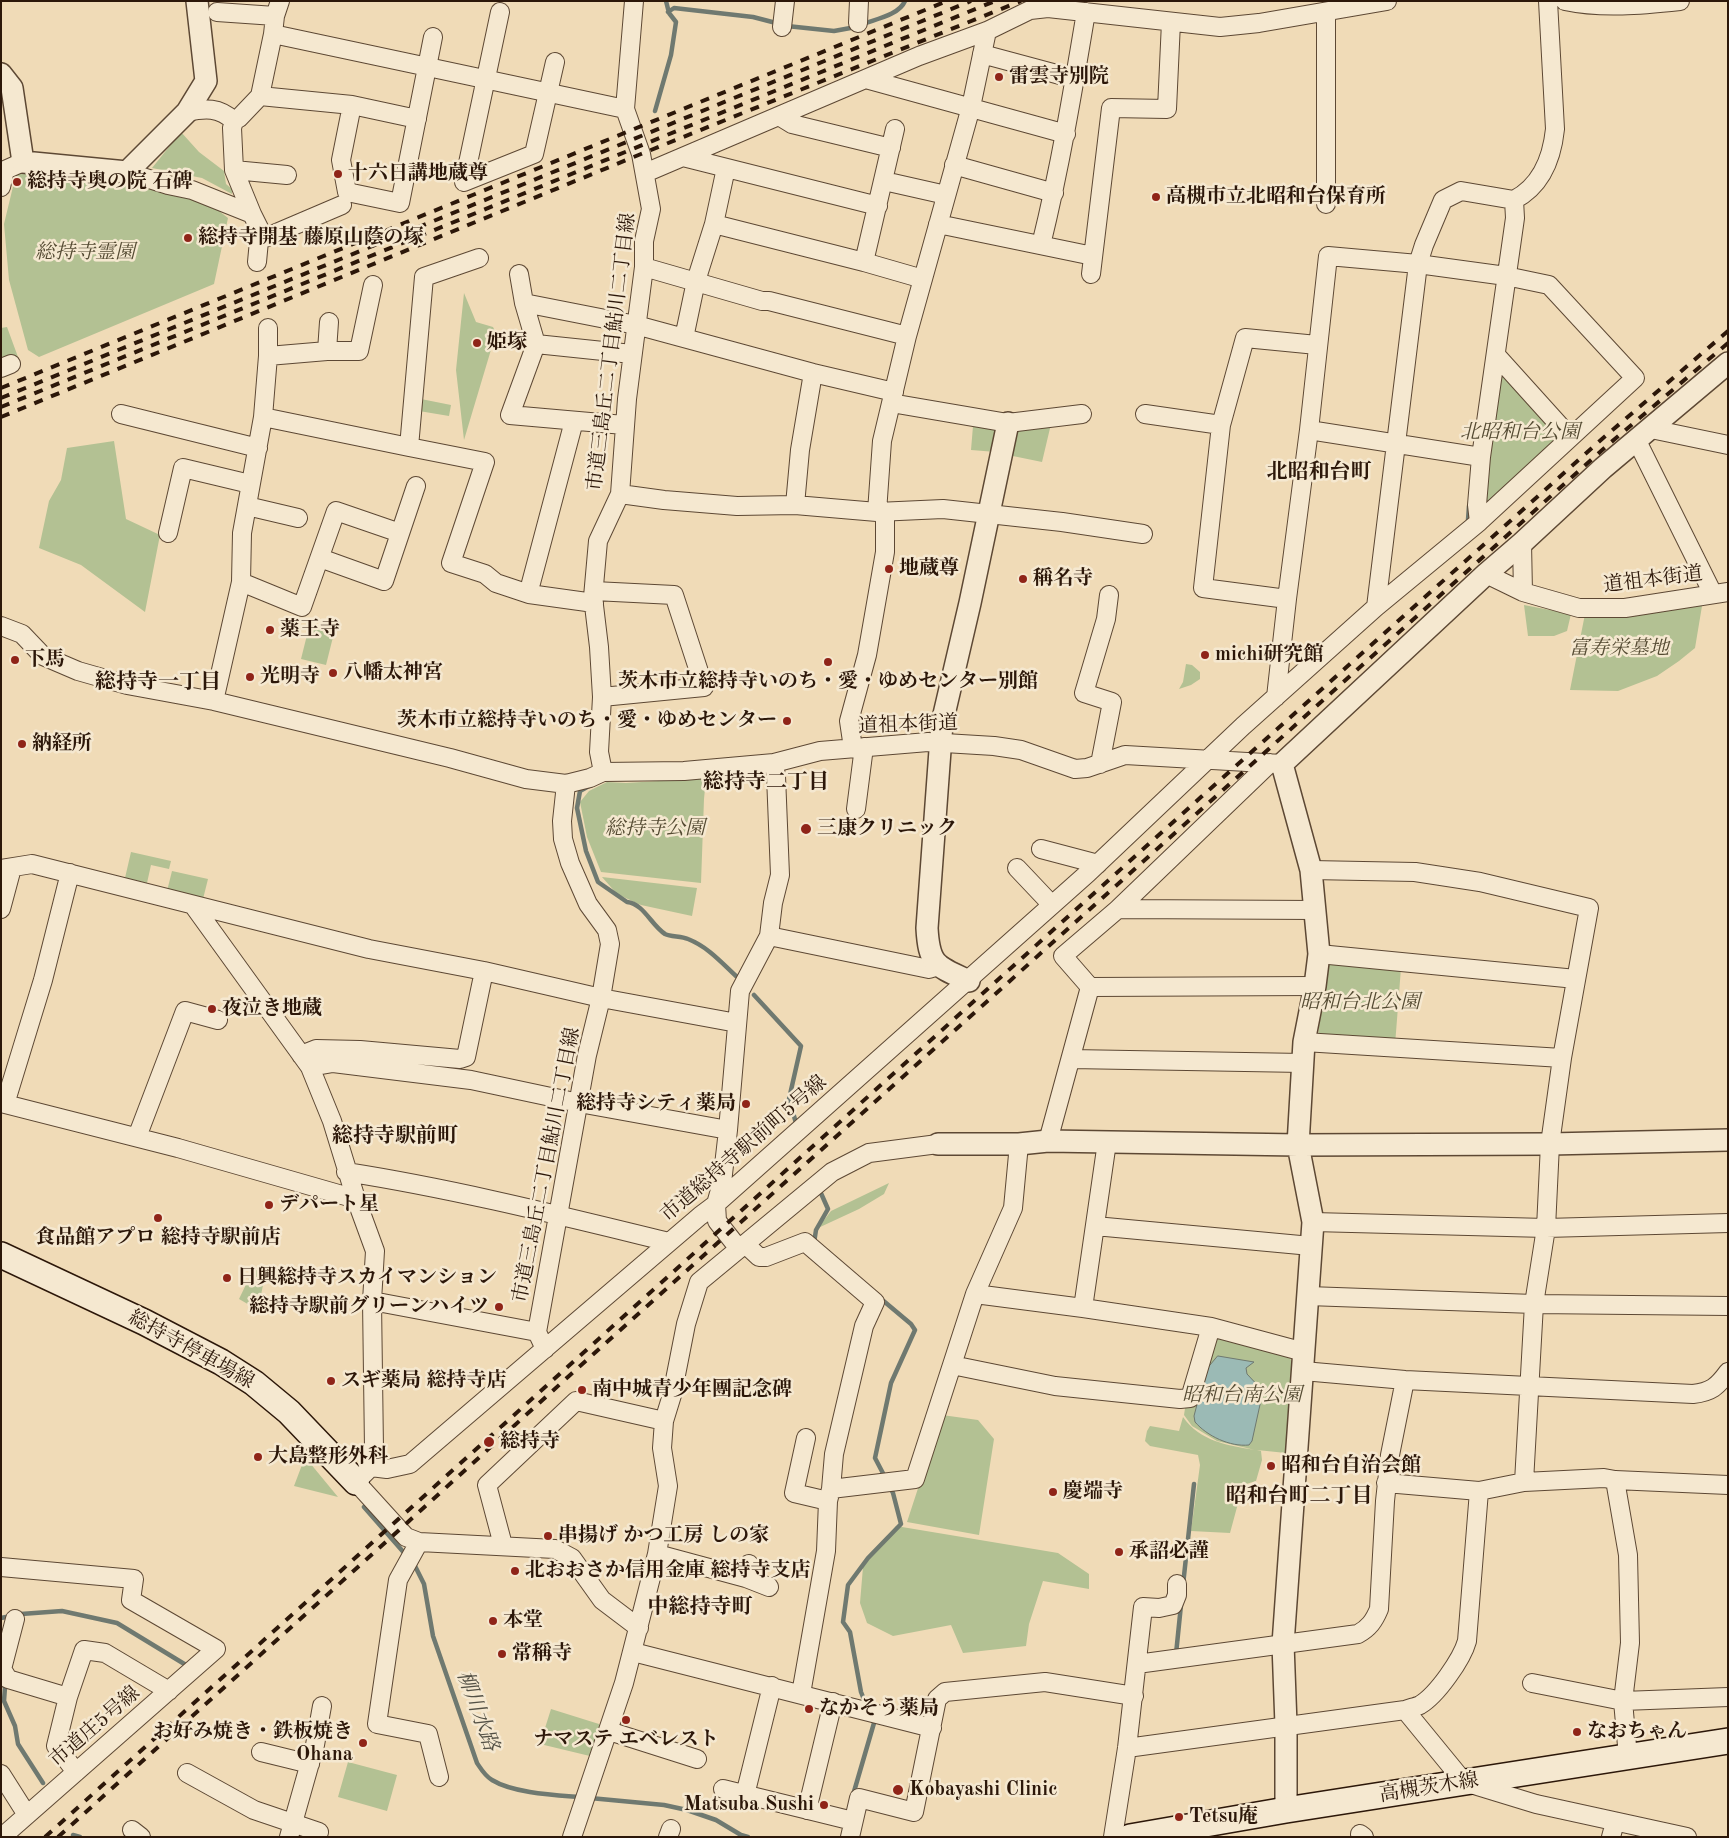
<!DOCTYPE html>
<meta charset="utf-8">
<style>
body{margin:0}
#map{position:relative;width:1729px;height:1838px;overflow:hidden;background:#f0dbb7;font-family:"Old Standard TT",serif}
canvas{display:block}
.frame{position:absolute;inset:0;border:2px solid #2c1709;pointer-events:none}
</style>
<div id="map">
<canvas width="1729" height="1838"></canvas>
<div class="frame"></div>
</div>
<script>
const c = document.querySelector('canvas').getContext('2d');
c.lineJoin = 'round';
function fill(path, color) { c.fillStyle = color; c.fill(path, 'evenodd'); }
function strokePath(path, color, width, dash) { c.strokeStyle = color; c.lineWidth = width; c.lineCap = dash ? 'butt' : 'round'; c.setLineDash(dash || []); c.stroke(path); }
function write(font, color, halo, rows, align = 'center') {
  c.font = font + ' "Old Standard TT","Noto Serif JP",serif'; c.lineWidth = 5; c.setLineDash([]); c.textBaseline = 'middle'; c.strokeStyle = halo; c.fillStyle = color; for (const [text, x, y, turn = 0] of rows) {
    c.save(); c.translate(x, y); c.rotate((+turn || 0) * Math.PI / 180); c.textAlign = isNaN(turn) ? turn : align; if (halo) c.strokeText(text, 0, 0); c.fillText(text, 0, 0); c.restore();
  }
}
fill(new Path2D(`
 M 181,132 L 199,152 L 224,171 L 226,184 L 232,189 L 232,194 L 202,178 L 152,168 Z
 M 17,170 L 110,178 L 209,203 L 228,218 L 214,284 L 39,357 L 28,350 L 9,280 L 4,224 Z
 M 464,293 L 476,322 L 493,327 L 496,333 L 464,440 L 456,370 Z
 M 7,327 L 18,357 L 1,362 L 1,328 Z
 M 1503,374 L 1558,432 L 1557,440 L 1489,502 L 1481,500 L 1498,377 Z
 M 421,399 L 451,405 L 449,416 L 419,411 Z
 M 1051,424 L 1042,462 L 1008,455 L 1013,430 Z
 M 973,426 L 998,428 L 996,452 L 971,450 Z
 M 114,441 L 126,519 L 160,535 L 145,612 L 81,565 L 39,548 L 49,501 L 61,480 L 67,448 Z
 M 1703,600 L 1695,648 L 1679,661 L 1657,676 L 1618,691 L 1570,690 L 1585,614 Z
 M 1524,605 L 1571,614 L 1567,631 L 1554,636 L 1528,636 Z
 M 310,623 L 335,629 L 326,665 L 301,659 Z
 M 1186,664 L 1192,665 L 1200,672 L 1200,679 L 1191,685 L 1179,689 L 1183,682 Z
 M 706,778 L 704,799 L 701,883 L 601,872 L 587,837 L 580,802 L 589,791 L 607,782 L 626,783 Z
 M 131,852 L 171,861 L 169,869 L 151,865 L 147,883 L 125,878 Z
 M 172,871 L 208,879 L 203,899 L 167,891 Z
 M 602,877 L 697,888 L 692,916 L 641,905 L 617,894 Z
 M 1330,960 L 1401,968 L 1395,1045 L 1318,1036 L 1326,965 Z
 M 889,1183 L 884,1194 L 859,1209 L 818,1228 L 831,1211 Z
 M 253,1270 L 266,1270 L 258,1310 L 239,1299 Z
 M 1216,1332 L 1288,1352 L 1292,1363 L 1286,1453 L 1257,1450 L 1261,1451 L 1262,1460 L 1256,1481 L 1243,1485 L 1230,1533 L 1191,1531 L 1200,1465 L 1198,1455 L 1150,1446 L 1145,1441 L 1147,1431 L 1150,1426 L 1179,1431 L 1183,1417 C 1201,1442 1227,1445 1255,1450 L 1217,1441 L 1192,1426 L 1184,1415 L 1186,1402 Z
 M 942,1415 L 978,1420 L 994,1439 L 979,1535 L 907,1522 Z
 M 305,1457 L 338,1497 L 294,1486 Z
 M 896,1526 L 1058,1553 L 1089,1574 L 1089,1589 L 1043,1581 L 1029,1624 L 1026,1646 L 963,1653 L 951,1625 L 893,1636 L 867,1623 L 860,1603 L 863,1567 Z
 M 551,1709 L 599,1724 L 601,1735 L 594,1757 L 540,1744 Z
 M 348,1762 L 397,1775 L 387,1811 L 338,1797 Z`), '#b3c193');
const water = new Path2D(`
 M 1218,1356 L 1254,1362 L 1246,1368 L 1247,1374 L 1263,1391 L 1252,1441 L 1249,1445 C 1230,1447 1207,1436 1195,1422 L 1194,1416 L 1206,1370 Z`);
fill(water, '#9bbab5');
strokePath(water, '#6f7970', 1);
strokePath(new Path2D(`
 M 668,12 L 674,8 L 753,17 L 780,24
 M 863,24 C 876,19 899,15 905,1
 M 787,26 L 834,31 L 856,27
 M 655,111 L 671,55 L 676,22 L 669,13 L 666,1
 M 1468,520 L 1469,506
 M 589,786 L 580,791 L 577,808 L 586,851 L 598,882 L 627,902 C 644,904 651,925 665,934 C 671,937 681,936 688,939 C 708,947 721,962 736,976
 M 754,995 L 801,1046 L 789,1099 L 796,1123
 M 814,1243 L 816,1230 L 828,1209 L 820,1191
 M 880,1298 L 911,1324 L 915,1330 L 891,1383 L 875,1458 L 886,1479
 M 364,1507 L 406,1555
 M 414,1564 L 424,1584 L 433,1636 L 477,1763 C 481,1769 485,1776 492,1780 C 513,1793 554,1795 579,1797
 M 1183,1585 L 1194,1484
 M 1,1618 L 21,1614 L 62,1611 L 117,1623 L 186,1665
 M 1176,1654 L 1181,1605
 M 2,1684 L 5,1687 L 4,1701 L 15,1726 L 18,1744 L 43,1783
 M 867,1707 L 861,1692 L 850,1632 L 843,1622 L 848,1585 L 868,1558 L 901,1524 L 893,1493 L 889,1486
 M 853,1795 L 874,1723 L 872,1718
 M 590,1798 L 664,1805 L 687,1810 L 716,1820 L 741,1835 L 748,1837
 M 73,1835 L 80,1837`), '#6f7970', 4.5);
const minor = new Path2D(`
 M 1565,1 C 1602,9 1642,5 1680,1
 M 217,12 L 275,16
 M 500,12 L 464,182 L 534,154 L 555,62
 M 858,23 L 859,1
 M 782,27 L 785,1
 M 273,34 L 625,109
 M 982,54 L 1075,79
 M 866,79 L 1066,134
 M 260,96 L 352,105 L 417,119
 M 352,105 L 341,160 L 347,192 L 400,203 L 433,37
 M 187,112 C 205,108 219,107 234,121 L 232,128 L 234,170 L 252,214
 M 779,116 L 792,124 L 891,148
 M 234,121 L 239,118 L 260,96 L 273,34 L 275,16 L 280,1
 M 683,157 L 878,206
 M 954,165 L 1054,193
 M 726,168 L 714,224 L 864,262 L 895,129
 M 234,170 L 287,175
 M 127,172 L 168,185 L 192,190 L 252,214 L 260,230 L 257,262
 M 645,173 L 919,56 L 987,31 L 1030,10 L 1048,8 L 1220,27 L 1259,23 L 1387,1
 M 884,181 L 946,195
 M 1,187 L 5,170 L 23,162
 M 1326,204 L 1326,13
 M 938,224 L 1093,256
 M 260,240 L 342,205
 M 1041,245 C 1060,168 1073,90 1086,12
 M 864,262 L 923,279
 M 644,267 L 762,301 L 769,301 L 907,336
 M 519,274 L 524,303 L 536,344 L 510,415 L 624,425
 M 1091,274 L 1111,108 L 1167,109 L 1171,22
 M 524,303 L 636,325 L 813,373 L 894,392
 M 684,338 L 696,281 L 714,224
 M 536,344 L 632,354
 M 327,351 L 329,322
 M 1496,355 L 1570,437
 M 268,356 L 327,351 L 359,351 L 373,285
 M 1,368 L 11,364
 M 891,403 L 1008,423 L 1082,414
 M 121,414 L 258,448
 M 1145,414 L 1221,425
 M 263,417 L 409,447 L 424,277 L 479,258
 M 1651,429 L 1728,445
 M 1309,430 L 1481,457
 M 1637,441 L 1713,594
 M 409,447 L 485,462 L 451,563 L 485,574 L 496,583 L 529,594 L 594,603
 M 620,494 L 664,500 L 737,506 L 795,505 L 877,512 L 882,441 L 907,336 L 971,107 L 987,31
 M 795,505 L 800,450 L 813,373
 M 247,506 L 298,518
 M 877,512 L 943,509 L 1062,522 L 1143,534
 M 168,533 L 183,468 L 250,484
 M 1522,543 L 1523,592
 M 320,558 L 384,581 L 416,486
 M 1486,574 L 1523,592 L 1579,608 L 1625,608 L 1728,592
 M 241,582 L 302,607 L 336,511 L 400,533
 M 531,583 L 574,421
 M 594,591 L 674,595 L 704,687 L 602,697
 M 1287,599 L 1203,588 L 1221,425 L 1245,338 L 1317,345
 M 1376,607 L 1418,264 L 1424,245 L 1443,200 L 1461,191 L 1514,200
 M 1,626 L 22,634 L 43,656 L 78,671 L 127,685 L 214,701 L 450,758 L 526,779 L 566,784 L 590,778 L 603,772 L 684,771 L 774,763 L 820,751 L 928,742 L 994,746 L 1021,750 L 1075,769 L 1087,768 L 1125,755 L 1282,764
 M 1276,697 L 1287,599 L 1309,430 L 1328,256 L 1418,264 L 1506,276 L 1549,285 L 1635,378 L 1479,522
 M 214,701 L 241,582 L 242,533 L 263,417 L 268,356 L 268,328
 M 853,748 L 849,721 L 867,655 L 885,552 L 885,513
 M 1100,764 L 1112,702 L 1084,693 L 1106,619 L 1109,595
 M 603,772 L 599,752 L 602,697 L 599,647 L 593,597 L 598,541 L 620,494 L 627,399 L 644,267 L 644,241 L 651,209 L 641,154 L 625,109 L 634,1
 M 856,809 L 864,747
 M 1041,849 L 1098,864
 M 1017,868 L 1052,905
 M 1,869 L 32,864 L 369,949 L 484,971 L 601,998 L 737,1023
 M 193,905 L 310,1067 L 332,1121 L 356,1199 L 375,1251 L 372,1301 L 374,1449 L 371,1467 L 356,1482 L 406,1537 L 419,1542 L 555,1549 L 572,1558 L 602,1600 L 639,1628
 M 1,909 L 12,868
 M 1118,909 L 1316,910
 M 769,936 L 929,969 L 939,966
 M 1319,954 L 1576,979
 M 1090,987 L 1063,956 L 1118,909 L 1270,763
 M 1304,1042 L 1562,1058
 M 301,1055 L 316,1049 L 360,1050 L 460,1059 L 466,1057 L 484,971
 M 1071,1059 L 1303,1063
 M 310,1067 L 333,1063 L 471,1080 L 579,1103 L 728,1130
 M 1,1103 L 178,1148 L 356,1199
 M 5,1104 L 43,980 L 70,873
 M 137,1137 L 185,1011 L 218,1020
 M 1048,1141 L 1090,987 L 1315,986
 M 1019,1144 L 1013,1208 L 975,1294 L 1083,1308 L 1211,1327 L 1304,1352
 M 346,1172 C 455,1189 562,1216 669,1242
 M 1313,1222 L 1546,1228 L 1728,1223
 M 1095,1226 L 1311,1246
 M 745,1244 L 759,1257 L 766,1257 L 805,1242 L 875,1302 L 864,1326 L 834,1454 L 831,1489
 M 739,1249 L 717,1221 L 716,1204 L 722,1183 L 728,1130 L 740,991 L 769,936 L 773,903 L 780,875 L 776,776 L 774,763
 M 1308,1296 L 1534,1304 L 1728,1306
 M 372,1301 L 537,1332
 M 1083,1308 L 1107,1142
 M 545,1349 L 537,1332 L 587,1055 L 601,998 L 610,944 L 607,930 L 588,904 L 570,863 L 563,839 L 562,821 L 566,784
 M 952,1365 L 1055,1386 L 1180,1399 L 1190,1398 L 1211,1327
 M 1303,1371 L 1405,1380 L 1693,1394 C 1711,1392 1717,1387 1728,1372
 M 806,1438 L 794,1493 L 828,1501 L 831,1489 L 915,1479 L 975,1294
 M 371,1467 L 387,1469 L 410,1464 L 700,1216 L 716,1204 L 1088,873 L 1243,726 L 1376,607 L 1479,522 L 1477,505 L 1481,457 L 1515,218 L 1514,200 C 1541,186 1552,158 1555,129 L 1548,1
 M 1615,1480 L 1628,1555 L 1630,1643 L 1623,1701 L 1628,1757
 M 1524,1482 L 1604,1478 L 1615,1480 L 1728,1485
 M 1386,1483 L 1479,1491
 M 419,1542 L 398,1580 L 377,1724 L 428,1734 L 439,1777
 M 503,1545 L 487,1485 L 576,1401 L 664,1421
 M 657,1554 L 746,1578 L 749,1564
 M 1,1567 L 134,1579 L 131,1600 L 216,1649 L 2,1837
 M 746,1578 L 769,1587
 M 15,1619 L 2,1669 L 8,1679 L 68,1697 L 56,1746 L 76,1772
 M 633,1652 L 932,1728
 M 1137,1664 L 1358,1634 C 1369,1628 1374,1621 1379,1609 L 1385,1501 L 1390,1455 L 1405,1380
 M 1532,1683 L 1623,1701 L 1728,1697
 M 801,1694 L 826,1551 L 828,1501
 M 68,1697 L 84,1650 L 105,1653 L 169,1691
 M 1405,1710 L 1464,1782 L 1536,1804 L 1687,1837
 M 609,1731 L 697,1759
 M 1127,1748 L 1405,1710 C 1410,1708 1416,1707 1420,1705 C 1437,1695 1462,1659 1467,1641 L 1479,1491 L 1524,1482 L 1534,1304 L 1546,1228 L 1550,1144 L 1562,1058 L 1589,908 L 1480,882 L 1415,872 L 1311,870
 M 261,1752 L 310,1764
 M 187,1773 L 254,1810 L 319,1832
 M 1,1774 L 27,1815
 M 723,1789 L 853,1821
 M 745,1795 L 772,1686
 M 807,1810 L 833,1702
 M 132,1830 L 141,1837
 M 1360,1834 L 1364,1837
 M 289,1837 L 315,1745 L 322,1706
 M 572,1837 L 624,1683 L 657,1554 L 668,1486 L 662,1448 L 664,1421 L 672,1395 L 686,1324 L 699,1282 L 832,1172 L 869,1153 L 938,1144
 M 668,1837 L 671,1829
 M 850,1837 L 859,1798 L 914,1812 L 937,1699 L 945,1692 L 1045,1682 L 1134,1696
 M 1113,1837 L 1127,1748 L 1143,1607 L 1159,1608 L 1173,1605 L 1177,1595 L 1177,1584
 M 1611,1837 L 1615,1822`);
const tertiary = new Path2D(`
 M 1,74 L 12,88 L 23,162 L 127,172 L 187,112 L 206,81 L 197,1
 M 969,981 C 936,966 929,965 927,928 L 942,723 L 970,603 L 1008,423
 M 938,1144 L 1019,1144 L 1048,1141 L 1298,1145 L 1550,1144 L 1728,1140
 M 1286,1810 L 1286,1725 L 1283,1644 L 1313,1222 L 1298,1145 L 1304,1042 L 1315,986 L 1319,954 L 1311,870 L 1282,764 L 1486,574 L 1522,543 L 1603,468 L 1728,363`);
const secondary = new Path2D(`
 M 1,1255 L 144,1322 L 221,1362 L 254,1383 L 289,1412 L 356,1482
 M 1130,1837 L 1286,1810 L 1728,1741`);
strokePath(minor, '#5d4834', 20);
strokePath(tertiary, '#5d4834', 24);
strokePath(secondary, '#2c1709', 28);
strokePath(minor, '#f5e8d0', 18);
strokePath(tertiary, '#f5e8d0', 21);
strokePath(secondary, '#f5e8d0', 25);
strokePath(new Path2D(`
 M 1,388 L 947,1
 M 1,398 L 971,1
 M 1,407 L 995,1
 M 1,417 L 641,154 L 1021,1
 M 45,1837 L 1201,797 L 1602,439 L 1728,331
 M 58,1837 L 398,1531 L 569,1376 L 1609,444 L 1728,343`), '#2c1709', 4, [9, 9]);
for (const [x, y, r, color] of [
 [999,77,5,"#8f2418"],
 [338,174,5,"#8f2418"],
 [17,182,5,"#8f2418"],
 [1156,197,5,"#8f2418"],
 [188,238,5,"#8f2418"],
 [477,343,5,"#8f2418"],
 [889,569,5,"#8f2418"],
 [1023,579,5,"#8f2418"],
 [270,630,5,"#8f2418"],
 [1205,655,5,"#8f2418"],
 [15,660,5,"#8f2418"],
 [828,662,5,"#8f2418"],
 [333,673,5,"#8f2418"],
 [250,677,5,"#8f2418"],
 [787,721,5,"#8f2418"],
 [22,744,5,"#8f2418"],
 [806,829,6,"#8f2418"],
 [212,1009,5,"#8f2418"],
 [746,1104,5,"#8f2418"],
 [269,1205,5,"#8f2418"],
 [158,1218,5,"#8f2418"],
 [227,1278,5,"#8f2418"],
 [499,1307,5,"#8f2418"],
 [331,1381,5,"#8f2418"],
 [582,1390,5,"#8f2418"],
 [489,1442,6,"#8f2418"],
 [258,1457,5,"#8f2418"],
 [1271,1466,5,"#8f2418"],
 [1053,1492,5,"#8f2418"],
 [548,1536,5,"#8f2418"],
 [1119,1552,5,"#8f2418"],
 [515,1571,5,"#8f2418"],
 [493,1621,5,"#8f2418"],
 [502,1654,5,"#8f2418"],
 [809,1709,5,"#8f2418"],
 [626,1720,5,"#8f2418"],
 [1577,1732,5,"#8f2418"],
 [363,1743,5,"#8f2418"],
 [898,1790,6,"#8f2418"],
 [824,1805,5,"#8f2418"],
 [1179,1817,5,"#8f2418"]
]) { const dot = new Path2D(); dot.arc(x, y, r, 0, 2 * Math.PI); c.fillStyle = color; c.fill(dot); strokePath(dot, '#f5e8d0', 2); }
write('bold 20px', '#2c1709', '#f5e8d0', [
 ["雷雲寺別院",1009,77],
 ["十六日講地蔵尊",348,174],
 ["総持寺奥の院 石碑",27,182],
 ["高槻市立北昭和台保育所",1166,197],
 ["総持寺開基 藤原山蔭の塚",198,238],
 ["姫塚",487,343],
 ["地蔵尊",899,569],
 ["稱名寺",1033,579],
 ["薬王寺",280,630],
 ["michi研究館",1215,655],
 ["下馬",25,660],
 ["八幡太神宮",343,673],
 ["光明寺",260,677],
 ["茨木市立総持寺いのち・愛・ゆめセンター別館",828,682,"center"],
 ["茨木市立総持寺いのち・愛・ゆめセンター",777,721,"right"],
 ["納経所",32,744],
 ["三康クリニック",817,829],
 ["夜泣き地蔵",222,1009],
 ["総持寺シティ薬局",736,1104,"right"],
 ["デパート星",279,1205],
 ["食品館アプロ 総持寺駅前店",158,1238,"center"],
 ["日興総持寺スカイマンション",237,1278],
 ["総持寺駅前グリーンハイツ",489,1307,"right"],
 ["スギ薬局 総持寺店",341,1381],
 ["南中城青少年團記念碑",592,1390],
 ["総持寺",500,1442],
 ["大島整形外科",268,1457],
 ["昭和台自治会館",1281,1466],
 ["慶端寺",1063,1492],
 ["串揚げ かつ工房 しの家",558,1536],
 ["承詔必謹",1129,1552],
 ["北おおさか信用金庫 総持寺支店",525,1571],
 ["本堂",503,1621],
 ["常稱寺",512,1654],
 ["なかそう薬局",819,1709],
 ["お好み焼き・鉄板焼き",353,1732,"right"],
 ["Ohana",353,1755,"right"],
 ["なおちゃん",1587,1732],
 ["ナマステ エベレスト",626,1740,"center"],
 ["Kobayashi Clinic",909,1790],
 ["Matsuba Sushi",814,1805,"right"],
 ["Tetsu庵",1189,1817]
], 'left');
write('italic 20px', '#544a32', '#f5e8d0', [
 ["総持寺霊園",85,253],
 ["北昭和台公園",1520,433],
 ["富寿栄墓地",1619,649],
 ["総持寺公園",655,829],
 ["昭和台北公園",1360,1003],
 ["昭和台南公園",1242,1396]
]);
write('20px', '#2c1709', '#f5e8d0', [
 ["市道三島丘二丁目鮎川二丁目線",612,352,-83],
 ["道祖本街道",1653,580,-7],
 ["道祖本街道",908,725,-2],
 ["市道総持寺駅前町5号線",744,1149,-41],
 ["市道三島丘二丁目鮎川二丁目線",547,1165,-79],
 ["総持寺停車場線",191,1350,29],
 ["市道庄5号線",95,1727,-41],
 ["高槻茨木線",1429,1788,-9]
]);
write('bold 21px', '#2c1709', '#f5e8d0', [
 ["北昭和台町",1319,472],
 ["総持寺一丁目",158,682],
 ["総持寺二丁目",766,782],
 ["総持寺駅前町",395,1136],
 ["昭和台町二丁目",1299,1496],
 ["中総持寺町",700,1607]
]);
write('italic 21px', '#535045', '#f5e8d0', [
 ["柳川水路",477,1711,70]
]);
</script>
